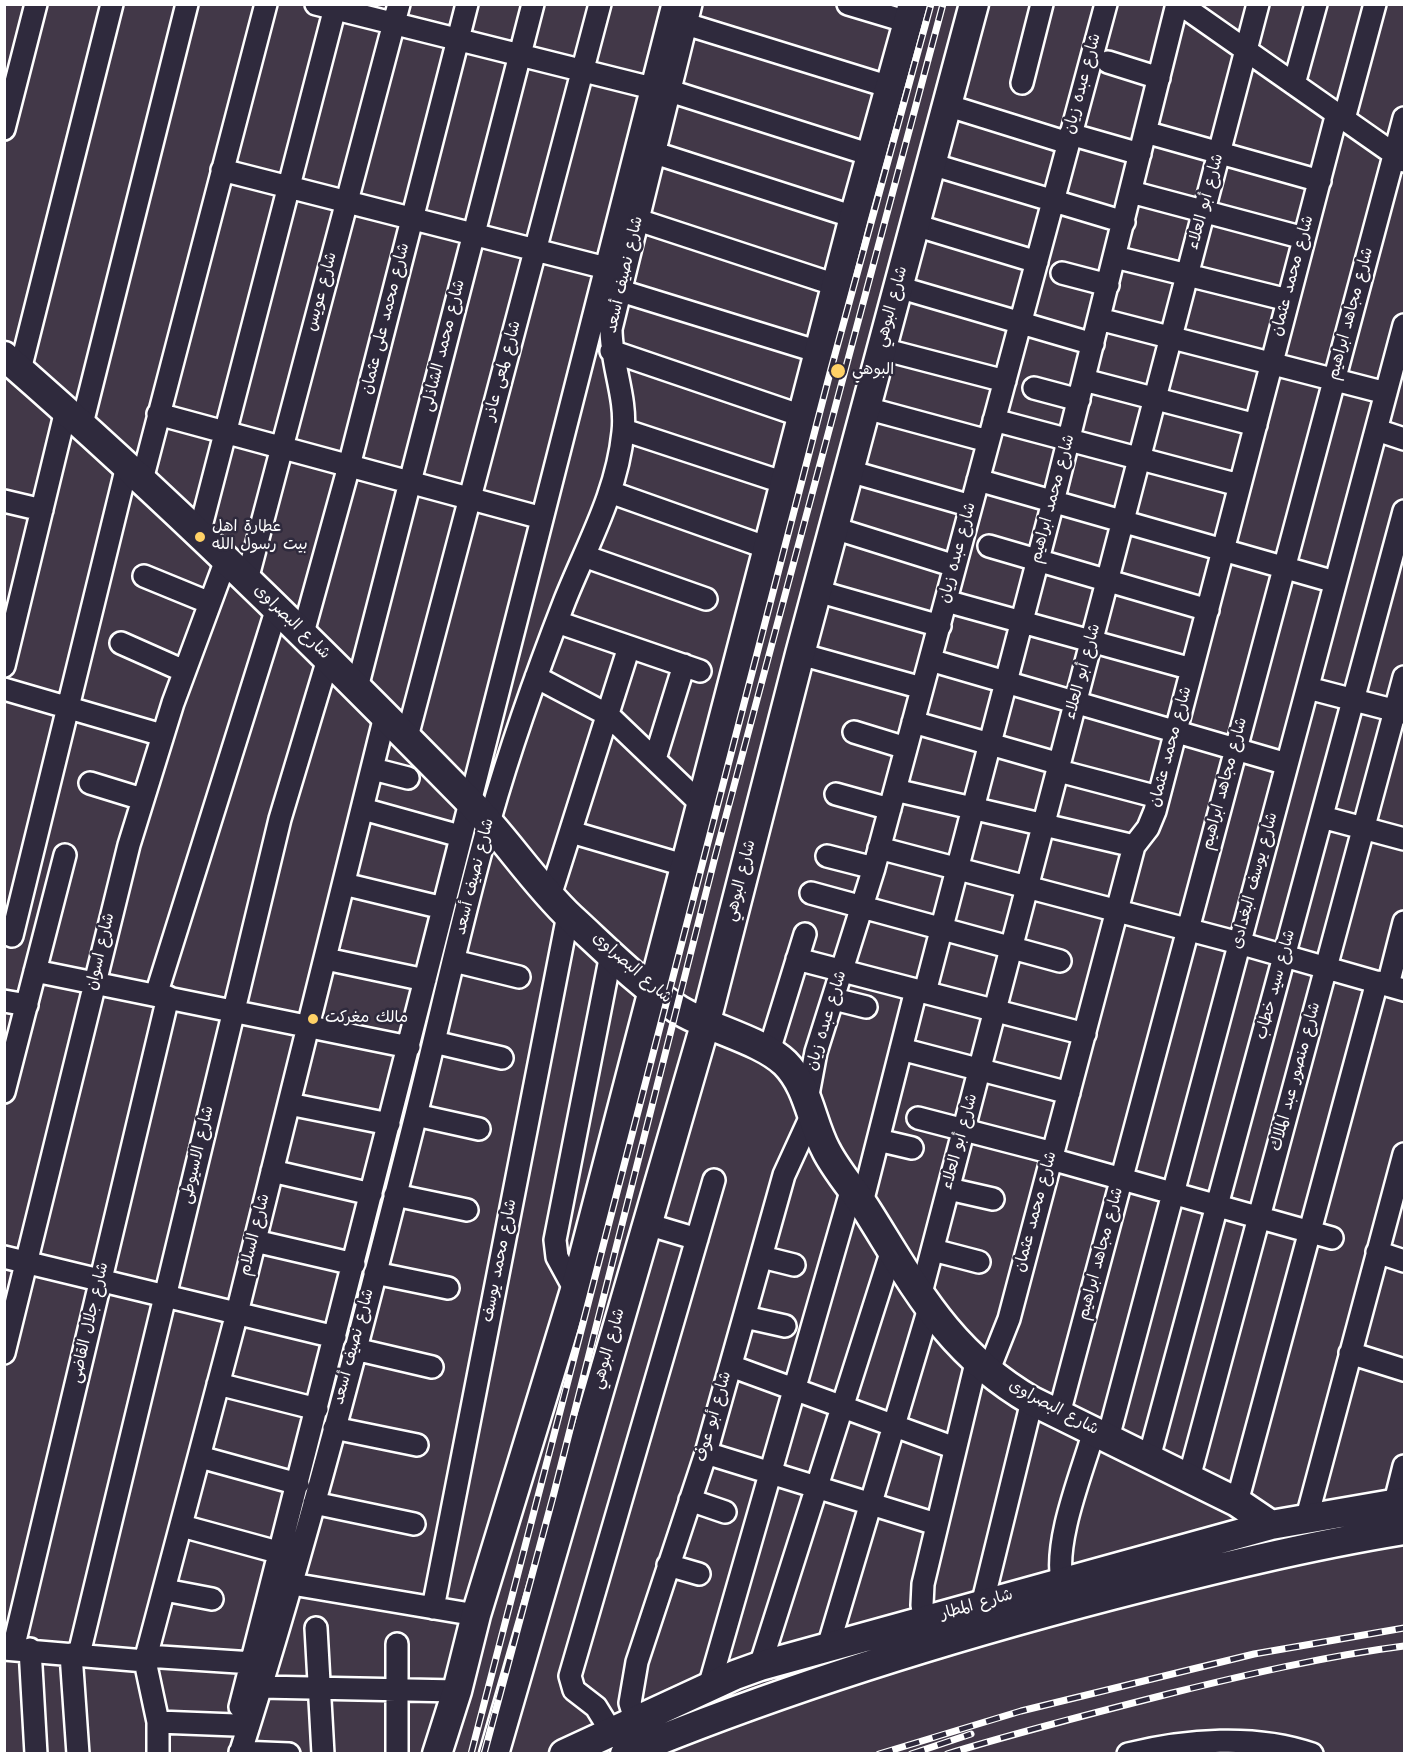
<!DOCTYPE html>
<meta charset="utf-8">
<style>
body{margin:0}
#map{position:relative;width:1409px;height:1758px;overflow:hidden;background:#423848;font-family:Kalam,sans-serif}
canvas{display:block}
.frame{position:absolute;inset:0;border:6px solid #fff;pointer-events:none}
</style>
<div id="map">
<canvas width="1409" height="1758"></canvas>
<div class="frame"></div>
</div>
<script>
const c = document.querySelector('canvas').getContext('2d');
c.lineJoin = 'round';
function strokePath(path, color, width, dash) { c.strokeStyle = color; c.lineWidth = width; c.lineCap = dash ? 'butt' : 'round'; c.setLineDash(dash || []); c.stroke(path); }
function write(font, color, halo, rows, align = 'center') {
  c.font = font + ' Kalam,"Playpen Sans Arabic",sans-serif'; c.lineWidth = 5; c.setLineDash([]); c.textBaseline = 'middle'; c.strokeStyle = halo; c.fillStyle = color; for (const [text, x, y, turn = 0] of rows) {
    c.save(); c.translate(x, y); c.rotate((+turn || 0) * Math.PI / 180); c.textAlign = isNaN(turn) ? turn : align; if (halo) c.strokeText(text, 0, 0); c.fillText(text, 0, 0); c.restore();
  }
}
const street = new Path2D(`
 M 316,4 L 652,88
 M 848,4 L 908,22
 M 1180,4 L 1404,161
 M 686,24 L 890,87
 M 1108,62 L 1159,78
 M 1022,83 L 1042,4
 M 1294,84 L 1316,4
 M 670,91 L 871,155
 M 946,105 L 1068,143
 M 1344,119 L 1375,4
 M 4,129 L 36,4
 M 1145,132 L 1320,181
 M 1070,134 L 1140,154
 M 655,153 L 854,217
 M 931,164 L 1124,222
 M 222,170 L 606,268
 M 1131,192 L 1304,238
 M 638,220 L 836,285
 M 915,225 L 1037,262
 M 1115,257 L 1288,300
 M 1062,273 L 1108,285
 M 898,287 L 1093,344
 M 621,291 L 819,352
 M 1099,319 L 1386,393
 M 882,349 L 1005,381
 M 611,351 L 802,416
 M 20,370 L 112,4
 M 1084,380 L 1256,425
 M 1034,388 L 1079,400
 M 866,408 L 988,441
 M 158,414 L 542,518
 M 994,420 L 1239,485
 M 82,424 L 187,4
 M 624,430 L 785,483
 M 1377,430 L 1404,439
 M 849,471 L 971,506
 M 142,480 L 266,4
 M 978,480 L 1335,582
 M 610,492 L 768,548
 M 4,501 L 42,510
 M 834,528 L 955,566
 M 199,534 L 336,4
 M 989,546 L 1208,610
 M 584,556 L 706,599
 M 144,576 L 210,603
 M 247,580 L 399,4
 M 817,591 L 940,626
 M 946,601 L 1192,669
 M 557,622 L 700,671
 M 303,633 L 349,466 L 467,4
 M 121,643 L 184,671
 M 800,654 L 922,688
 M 930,660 L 1287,764
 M 4,666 L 66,410
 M 536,677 L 608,715 L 701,804
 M 357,688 L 533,4
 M 1308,688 L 1404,713
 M 4,689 L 162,735
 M 913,722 L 1060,764
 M 854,732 L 906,748
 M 407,737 L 600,4
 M 655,759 L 684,665
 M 373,769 L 408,778
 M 1059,771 L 1158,797
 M 90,783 L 142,799
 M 895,790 L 1134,846
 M 836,794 L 890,809
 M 363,809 L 460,836
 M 1322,817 L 1404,839
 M 571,832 L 687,866
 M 879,848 L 1239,943 L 1404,990
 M 827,856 L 874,868
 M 344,884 L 443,908
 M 811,893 L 1060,961
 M 550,896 L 629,647
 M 12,936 L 127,466
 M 326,959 L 425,980
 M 797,959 L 1085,1034
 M 454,961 L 519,977
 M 35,971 L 409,1047
 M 1388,985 L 1404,922
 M 925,992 L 1053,502 L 1177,4
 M 156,995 L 277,608
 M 834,999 L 866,1007
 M 4,1001 L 27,1005
 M 434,1042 L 502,1058
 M 901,1049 L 1069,1093
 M 769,1051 L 805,934
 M 4,1092 L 65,855
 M 807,1100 L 816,1052 L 874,868 L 1106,4
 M 289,1104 L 389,1124
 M 416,1115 L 479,1129
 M 918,1118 L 1053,1153
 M 878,1140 L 912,1148
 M 1051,1159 L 1332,1238
 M 272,1171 L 371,1194
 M 949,1189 L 993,1199
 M 395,1195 L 467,1210
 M 862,1203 L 916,990
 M 647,1224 L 697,1239
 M 255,1241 L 354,1264
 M 933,1250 L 979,1262
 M 1377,1252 L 1404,1261
 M 4,1257 L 335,1337
 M 762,1257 L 794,1265
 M 375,1273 L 448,1288
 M 575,1290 L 557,1257 L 555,1240 L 611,954
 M 921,1293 L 1258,4
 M 745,1317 L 785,1326
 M 355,1349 L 432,1367
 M 4,1353 L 129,845 L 173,703 L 226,560
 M 1350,1353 L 1404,1370
 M 731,1366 L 955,1448
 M 988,1372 L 1009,1319 L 1134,846 L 1148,828 L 1155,811 L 1337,113
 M 218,1384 L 317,1409
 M 1059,1414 L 1404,118
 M 334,1428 L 417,1445
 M 1108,1438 L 1404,325
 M 706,1453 L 936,1524
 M 200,1457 L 298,1484
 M 1149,1458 L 1404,511
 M 1189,1478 L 1404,677
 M 690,1500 L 725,1512
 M 1237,1502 L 1377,982
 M 1395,1502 L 1404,1466
 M 314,1503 L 414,1524
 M 1307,1517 L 1404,1154
 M 182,1526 L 281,1553
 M 668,1565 L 699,1574
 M 1062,1581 C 1054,1540 1082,1473 1094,1431
 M 292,1584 L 476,1615
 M 165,1590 L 212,1599
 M 982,1605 L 1032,1401
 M 433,1608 L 568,915
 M 316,1628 L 323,1754
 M 928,1634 L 922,1605 L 923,1584 L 976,1363
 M 397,1644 L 397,1754
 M 828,1647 L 929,1308
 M 4,1649 L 145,1661
 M 13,1649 L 168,997
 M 30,1649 L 36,1754
 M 71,1654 L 78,1754
 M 79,1654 L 280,819 L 328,659
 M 146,1656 L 253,1663
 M 760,1666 L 892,1250
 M 261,1687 L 457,1691
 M 709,1687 L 852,1188
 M 240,1707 L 673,4
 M 158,1722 L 235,1725
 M 636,1722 L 630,1703 L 637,1662 L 706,1453 L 784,1175 L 812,1114
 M 612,1733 L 596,1707 L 574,1690 L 570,1676 L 714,1180
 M 240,1752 L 289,1754
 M 158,1754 L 158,1722 L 145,1661 L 237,1313 L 385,716
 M 240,1754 C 307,1543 362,1329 416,1115 C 441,1016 462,916 490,819 C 511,745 537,672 565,600 C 587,545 617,493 623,432 C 627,398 611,364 611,329 L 691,4
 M 1128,1754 C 1185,1740 1255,1734 1312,1754`);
const secondary = new Path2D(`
 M 4,356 C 166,497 318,647 468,800 C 505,837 533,882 571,918 C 605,949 640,985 679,1010 C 710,1029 761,1040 785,1063 C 809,1087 811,1122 826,1150 C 837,1172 855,1191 868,1212 C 917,1290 949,1353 1032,1401 L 1237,1502 L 1271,1525
 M 437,1754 L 457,1691 L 476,1615 L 575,1290 L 854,217 L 913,4
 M 494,1754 L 705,1025 L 800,654 L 974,4
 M 564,1754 L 735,1675 L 760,1666 L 1271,1525 L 1404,1502
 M 625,1754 C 784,1688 947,1638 1112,1595 C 1209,1570 1306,1546 1404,1530`);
strokePath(street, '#fff', 26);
strokePath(secondary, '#fff', 33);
strokePath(street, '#2f2a3d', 21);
strokePath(secondary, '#2f2a3d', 28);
const rail = new Path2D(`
 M 471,1754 L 831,369 L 931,4
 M 484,1754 L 554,1493 L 715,857 L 943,4
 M 879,1754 L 1021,1711 L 1254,1654 L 1404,1628
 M 911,1754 L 971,1734
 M 947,1754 C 1022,1731 1097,1712 1172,1693 C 1249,1674 1326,1656 1404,1646`);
strokePath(rail, '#fff', 7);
strokePath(rail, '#2f2a3d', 4.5, [14]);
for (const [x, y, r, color] of [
 [838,371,8,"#ffd166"],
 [200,537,6,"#ffd166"],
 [313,1019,6,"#ffd166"]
]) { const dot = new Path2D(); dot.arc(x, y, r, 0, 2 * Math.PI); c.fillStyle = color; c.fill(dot); strokePath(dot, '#2f2a3d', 2); }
write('16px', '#fff', '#2f2a3d', [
 ["شارع عبده زيان",1084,84,-75],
 ["شارع أبو العلاء",1207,202,-75],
 ["شارع نصيف أسعد",626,275,-77],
 ["شارع محمد عثمان",1294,276,-75],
 ["شارع عويس",323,292,-75],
 ["شارع البوهي",893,307,-75],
 ["شارع مجاهد ابراهيم",1352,314,-75],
 ["شارع محمد على عثمان",387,319,-76],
 ["شارع محمد الشاذلى",445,346,-76],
 ["شارع لمعى عاذر",504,371,-75],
 ["شارع محمد ابراهيم",1054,499,-75],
 ["شارع عبده زيان",959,553,-75],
 ["شارع البصراوى",291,623,44],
 ["شارع أبو العلاء",1084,672,-75],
 ["شارع محمد عثمان",1172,747,-75],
 ["شارع مجاهد ابراهيم",1226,784,-75],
 ["شارع نصيف أسعد",476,877,-76],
 ["شارع البوهي",742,881,-76],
 ["شارع يوسف البغدادى",1256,881,-75],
 ["شارع اسوان",102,952,-77],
 ["شارع البصراوى",631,969,41],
 ["شارع سيد خطاب",1277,985,-75],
 ["شارع عبده زيان",828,1021,-73],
 ["شارع منصور عبد الملاك",1297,1077,-75],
 ["شارع أبو العلاء",961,1142,-75],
 ["شارع الاسيوطى",199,1155,-77],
 ["شارع محمد عثمان",1037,1212,-75],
 ["شارع السلام",256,1235,-76],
 ["شارع مجاهد ابراهيم",1102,1254,-75],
 ["شارع محمد يوسف",501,1261,-79],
 ["شارع جلال القاضى",91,1323,-77],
 ["شارع نصيف أسعد",355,1347,-75],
 ["شارع البوهي",610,1349,-74],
 ["شارع البصراوى",1053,1409,28],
 ["شارع أبو عوف",715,1417,-74],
 ["شارع المطار",977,1606,-16]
]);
write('16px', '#fff', '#2f2a3d', [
 ["البوهي",852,371],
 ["عطارة اهل",212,528],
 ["بيت رسول الله",212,546],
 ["مالك مغركت",325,1019]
], 'left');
</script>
